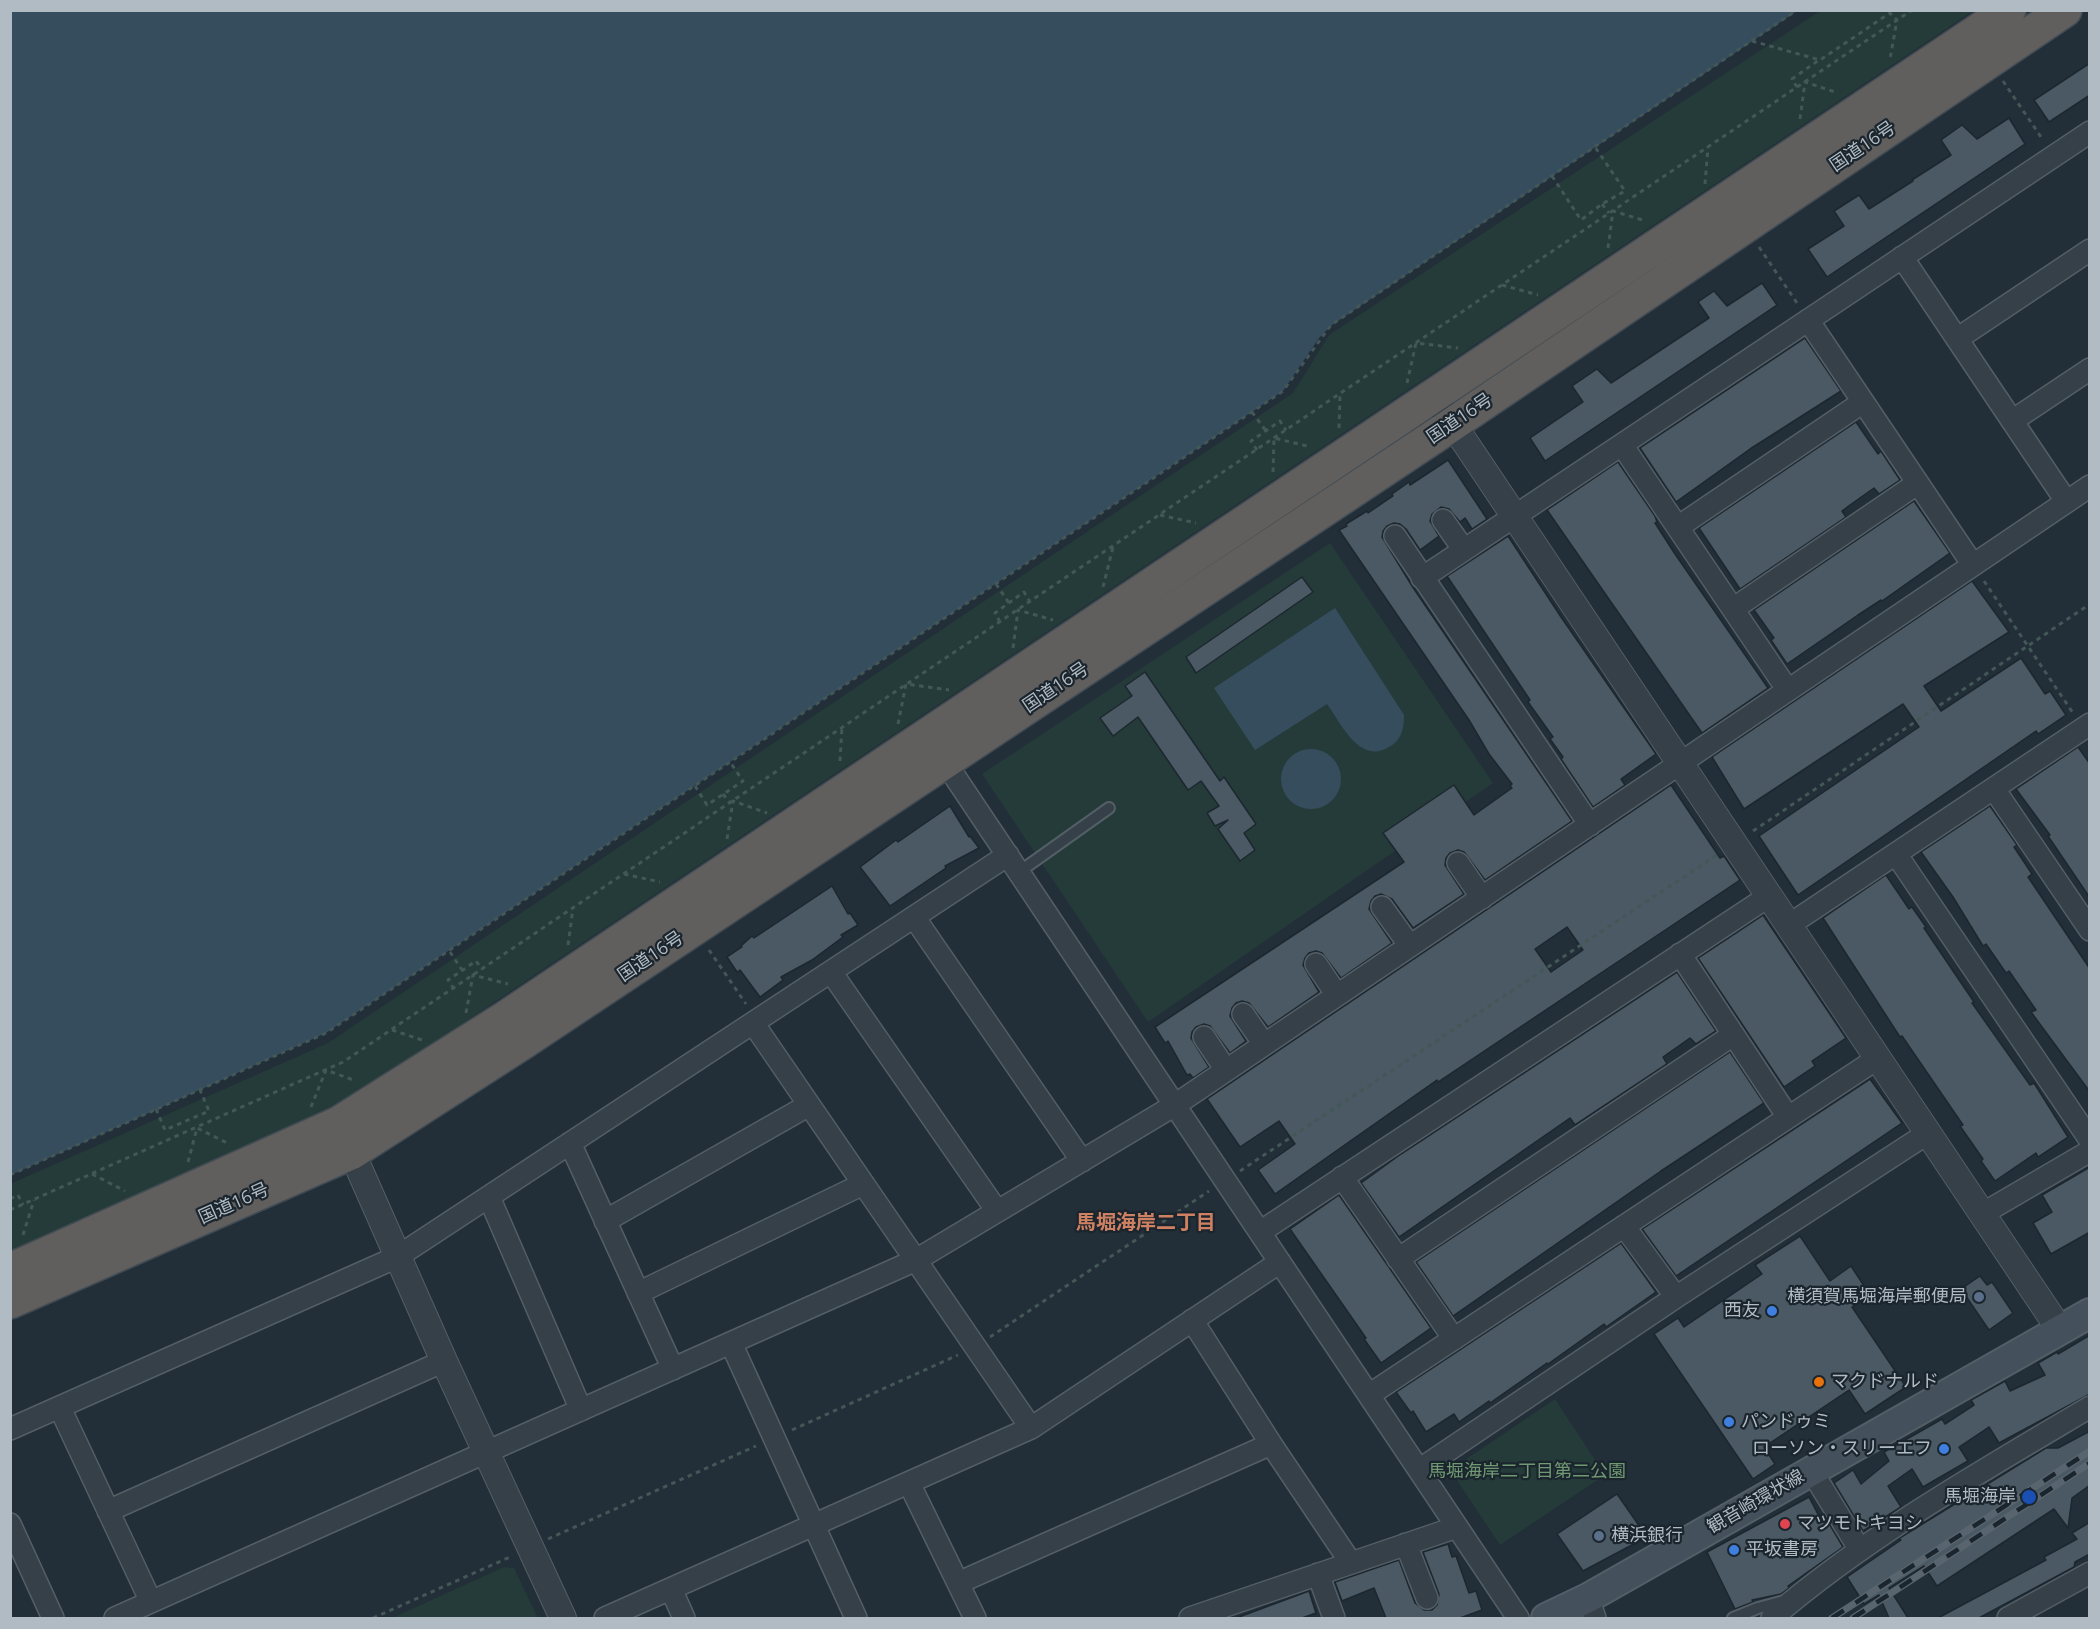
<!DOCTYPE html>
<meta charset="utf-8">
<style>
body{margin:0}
#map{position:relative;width:2100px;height:1629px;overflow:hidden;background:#222e38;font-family:"Open Sans",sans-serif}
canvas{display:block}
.frame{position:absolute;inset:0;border:12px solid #b0bbc4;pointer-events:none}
</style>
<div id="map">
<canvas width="2100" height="1629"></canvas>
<div class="frame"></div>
</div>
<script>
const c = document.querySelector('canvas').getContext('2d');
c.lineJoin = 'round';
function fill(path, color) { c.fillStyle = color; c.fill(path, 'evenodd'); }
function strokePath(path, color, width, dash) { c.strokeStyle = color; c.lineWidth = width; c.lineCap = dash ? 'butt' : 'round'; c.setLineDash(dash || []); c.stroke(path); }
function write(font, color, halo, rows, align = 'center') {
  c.font = font + ' "Open Sans","Noto Sans JP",sans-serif'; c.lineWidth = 4.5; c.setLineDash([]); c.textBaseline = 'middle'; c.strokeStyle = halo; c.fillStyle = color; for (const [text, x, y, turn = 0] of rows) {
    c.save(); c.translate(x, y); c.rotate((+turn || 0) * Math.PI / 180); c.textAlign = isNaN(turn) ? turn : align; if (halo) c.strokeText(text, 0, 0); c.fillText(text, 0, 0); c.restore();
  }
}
fill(new Path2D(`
 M 1820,11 L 1973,11 L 332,1111 L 11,1255 L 10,1184 L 328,1043 L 1293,393 L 1329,335 Z
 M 1330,543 L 1493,783 L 1148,1022 L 982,774 Z
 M 1555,1399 L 1605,1475 L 1500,1545 L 1450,1470 Z
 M 504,1567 L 514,1568 L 538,1618 L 392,1618 Z`), '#253b39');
fill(new Path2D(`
 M 10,11 L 11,10 L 1797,11 L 1332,325 L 1319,338 L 1283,391 L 326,1033 L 11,1175 Z
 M 1335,608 L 1404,715 C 1404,728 1402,740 1389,747 C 1359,765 1341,723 1327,704 L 1255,750 L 1214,688 Z
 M1281 779a30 30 0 1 1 60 0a30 30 0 1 1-60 0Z`), '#364d5e');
const building = new Path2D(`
 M 2090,63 L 2090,95 L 2049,122 L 2034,100 Z
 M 2009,118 L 2025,144 L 1827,277 L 1808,249 L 1844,226 L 1834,211 L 1859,195 L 1869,209 L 1913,181 L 1912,180 L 1951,155 L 1941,140 L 1962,125 L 1977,139 Z
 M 1762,283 L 1777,305 L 1545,461 L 1530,438 L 1583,402 L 1572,386 L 1597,369 L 1611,383 L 1709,318 L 1698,302 L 1714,291 L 1727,306 Z
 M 1805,338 L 1841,391 L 1750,449 L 1676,502 L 1640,448 Z
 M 1856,422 L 1878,454 L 1881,451 L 1900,480 L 1879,494 L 1874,488 L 1850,505 L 1842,511 L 1846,517 L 1740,589 L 1699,528 Z
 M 1448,460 L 1487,519 L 1472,529 L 1465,518 L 1460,522 L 1449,509 L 1441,507 L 1432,514 L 1430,521 L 1439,536 L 1420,550 L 1406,529 L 1400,524 L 1394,523 L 1387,526 L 1383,531 L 1382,537 L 1412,586 L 1572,821 L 1485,880 L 1464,852 L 1458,850 L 1450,853 L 1446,858 L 1445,865 L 1464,894 L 1413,928 L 1392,899 L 1381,894 L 1375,896 L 1371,901 L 1369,909 L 1392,943 L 1341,978 L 1322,953 L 1316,951 L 1309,953 L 1305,958 L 1303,965 L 1319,992 L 1268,1027 L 1249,1003 L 1242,1001 L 1236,1003 L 1232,1008 L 1230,1016 L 1246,1041 L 1230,1053 L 1210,1026 L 1204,1024 L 1196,1027 L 1192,1032 L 1191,1038 L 1209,1067 L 1193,1078 L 1190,1074 L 1187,1075 L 1168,1041 L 1165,1043 L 1155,1027 L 1404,862 L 1383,833 L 1454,785 L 1474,815 L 1512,788 L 1510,786 L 1512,784 L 1489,754 L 1469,720 L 1339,530 L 1347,526 L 1346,524 L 1367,511 L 1368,513 L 1393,496 L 1392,494 L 1409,482 L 1410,485 Z
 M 1618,462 L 1655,516 L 1657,522 L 1655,523 L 1675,554 L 1768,688 L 1702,733 L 1547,510 Z
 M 1914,501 L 1950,553 L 1882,601 L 1881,600 L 1858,615 L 1787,664 L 1771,640 L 1774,638 L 1754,610 Z
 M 1508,536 L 1561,617 L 1656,754 L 1621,779 L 1625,785 L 1593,807 L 1561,759 L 1563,757 L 1550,739 L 1553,737 L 1528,702 L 1530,700 L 1447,576 Z
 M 1302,577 L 1313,592 L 1196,673 L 1186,657 Z
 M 1972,581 L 2009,632 L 1924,686 L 1941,711 L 2021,658 L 2045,694 L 2050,691 L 2066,715 L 2038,734 L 2036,731 L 1798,895 L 1759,836 L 1919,727 L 1903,704 L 1744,809 L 1712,757 Z
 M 1145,672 L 1220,781 L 1224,777 L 1256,824 L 1244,833 L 1255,850 L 1240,861 L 1218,829 L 1228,820 L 1215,826 L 1207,813 L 1219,806 L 1201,781 L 1188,790 L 1138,717 L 1113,736 L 1100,718 L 1132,696 L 1125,686 Z
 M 2078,747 L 2090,764 L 2090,898 L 2048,836 L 2050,835 L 2016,789 Z
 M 1671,785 L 1720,858 L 1724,856 L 1740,880 L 1438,1082 L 1437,1080 L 1275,1194 L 1258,1170 L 1295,1144 L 1279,1121 L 1240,1147 L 1207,1099 ZM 1567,927 L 1583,950 L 1551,972 L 1535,949 Z
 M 950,806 L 969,837 L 970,836 L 979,848 L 945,866 L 946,868 L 890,906 L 860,867 L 896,840 L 898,842 Z
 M 1990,806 L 2017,845 L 2014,847 L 2032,874 L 2028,877 L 2090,969 L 2090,1092 L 2031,1012 L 2036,1010 L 2009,971 L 2006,973 L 1986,944 L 1983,946 L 1953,897 L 1921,852 Z
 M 1886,875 L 1909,909 L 1912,907 L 1926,927 L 1924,928 L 1974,1002 L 1972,1003 L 2030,1085 L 2034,1083 L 2068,1137 L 2038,1157 L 2036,1153 L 1995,1181 L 1981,1161 L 1983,1159 L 1960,1126 L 1963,1125 L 1902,1036 L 1900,1037 L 1823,918 Z
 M 832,886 L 848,914 L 850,913 L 858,925 L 841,935 L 843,937 L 812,960 L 781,977 L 783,980 L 760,997 L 740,970 L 737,972 L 727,957 L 742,947 L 741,946 L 752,936 L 754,938 Z
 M 1763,915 L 1846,1038 L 1812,1061 L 1815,1066 L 1784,1087 L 1698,958 Z
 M 1677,972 L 1716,1031 L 1696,1044 L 1690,1038 L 1663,1057 L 1667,1064 L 1575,1125 L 1570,1118 L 1399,1237 L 1361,1183 L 1401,1154 Z
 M 1730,1052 L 1764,1103 L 1661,1171 L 1453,1316 L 1416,1262 Z
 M 1870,1079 L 1902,1123 L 1676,1276 L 1642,1229 Z
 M 2090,1167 L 2090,1232 L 2051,1254 L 2033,1223 L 2052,1212 L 2042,1195 Z
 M 1339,1195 L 1431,1328 L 1381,1363 L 1364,1339 L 1366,1338 L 1290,1229 Z
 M 1800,1236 L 1830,1281 L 1851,1266 L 1870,1295 L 1852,1307 L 1906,1387 L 1865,1414 L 1849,1390 L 1764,1447 L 1775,1464 L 1753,1479 L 1654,1334 L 1678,1318 L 1684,1327 L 1762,1274 L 1755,1265 Z
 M 1621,1243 L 1656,1292 L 1606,1327 L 1604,1324 L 1548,1364 L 1547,1363 L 1490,1403 L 1489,1401 L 1459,1422 L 1454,1414 L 1426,1432 L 1413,1411 L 1411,1413 L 1396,1392 Z
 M 1980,1276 L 1987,1285 L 1992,1282 L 2013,1313 L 1989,1330 L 1961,1289 Z
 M 2090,1335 L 2090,1394 L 1999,1443 L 1989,1427 L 1959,1447 L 1968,1461 L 1923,1487 L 1912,1469 L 1888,1486 L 1901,1507 L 1863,1531 L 1834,1483 L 1853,1470 L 1861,1484 L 1889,1461 L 1884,1452 L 1942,1419 L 1945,1424 L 1974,1405 L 1971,1400 L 2005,1381 L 2010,1391 L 2045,1375 L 2038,1363 L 2057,1352 L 2058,1354 Z
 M 2090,1431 L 2090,1485 L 2072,1498 L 2068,1528 L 2054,1509 L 1937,1586 L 1924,1566 L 1889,1588 L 1908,1618 L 1889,1618 L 1879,1595 L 1864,1604 L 1847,1577 L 1901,1540 L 1898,1539 L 2015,1467 L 2046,1448 L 2058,1448 Z
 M 1617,1494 L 1647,1537 L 1583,1571 L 1557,1534 Z
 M 1809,1497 L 1822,1522 L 1824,1515 L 1843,1547 L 1788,1586 L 1789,1588 L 1781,1594 L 1752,1600 L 1753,1602 L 1735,1609 L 1707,1552 Z
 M 2090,1522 L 2090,1556 L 2088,1555 L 2075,1562 L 2074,1567 L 1979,1618 L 1938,1618 L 2046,1560 L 2044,1557 L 2077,1539 L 2072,1533 Z
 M 1448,1544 L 1452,1557 L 1456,1556 L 1469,1593 L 1476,1591 L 1482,1610 L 1460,1618 L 1386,1618 L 1374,1588 L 1342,1601 L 1335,1582 L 1399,1560 L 1415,1603 L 1424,1610 L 1432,1610 L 1437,1605 L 1439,1594 L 1423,1552 Z
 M 1309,1591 L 1316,1613 L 1302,1618 L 1239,1618 L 1239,1617 Z`);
fill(building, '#4a5963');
strokePath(building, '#1d272f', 1.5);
const service = new Path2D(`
 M 1019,872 L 1109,808
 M 1733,1618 L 1758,1608 L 1784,1601`);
const minor = new Path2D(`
 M 1902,257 L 2066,501
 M 1808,320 L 1973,565
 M 1957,339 L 2090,250
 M 2012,421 L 2090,369
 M 1622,445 L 1787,689
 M 1443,520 L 1464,550
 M 1678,527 L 1863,402
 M 1395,536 L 1590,825
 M 1422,578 L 2090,132
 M 1733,609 L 1918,483
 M 939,753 L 1518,1618
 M 1994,789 L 2090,930
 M 1896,854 L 2090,1140
 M 1458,863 L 1482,898
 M 1382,907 L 1410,946
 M 914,917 L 1082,1161
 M 1789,925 L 2090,724
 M 1680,954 L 1788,1117
 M 1316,964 L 1337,995
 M 831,972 L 997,1211
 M 1243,1014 L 1264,1044
 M 753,1023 L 1031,1428
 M 1204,1037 L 1226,1070
 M 570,1143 L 673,1369
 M 1342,1177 L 1454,1339
 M 489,1197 L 581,1410
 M 1982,1214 L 2090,1151
 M 605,1221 L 809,1105
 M 1260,1232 L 1769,896
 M 1398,1259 L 1733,1035
 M 638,1293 L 863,1184
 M 1676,1297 L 1928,1133
 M 1192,1320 L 1271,1444 L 1351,1563
 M 731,1343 L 856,1618
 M 1369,1395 L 1878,1058
 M 60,1408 L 151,1602
 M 10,1429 L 397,1257 L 1008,855
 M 1419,1470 L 1676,1297 L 1624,1226
 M 1811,1470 L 1860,1550
 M 909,1483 L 975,1618
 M 108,1511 L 444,1361
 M 10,1524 L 53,1618
 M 1406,1544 L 1427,1598
 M 1318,1574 L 1334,1618
 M 958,1583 L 1271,1444
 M 671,1589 L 684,1618
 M 1588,1598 L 1595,1618
 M 115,1618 L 916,1260 L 1175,1105 L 2090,486
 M 605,1618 L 1031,1428 L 1280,1262
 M 1190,1618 L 1457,1527
 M 1772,1618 C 1866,1537 1982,1471 2090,1407
 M 2008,1618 L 2090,1573`);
const tertiary = new Path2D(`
 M 1434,396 L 2060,1330
 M 345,1137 L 444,1361 L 563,1618`);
const secondary = new Path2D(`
 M 1546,1618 L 1588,1598 L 2090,1313`);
const trunk = new Path2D(`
 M 10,1270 L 339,1123 L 505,1018 L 2009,10
 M 10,1302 L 351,1153 L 522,1043 L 1435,436 L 2065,10`);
strokePath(service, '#535e66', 14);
strokePath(minor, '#535e66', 24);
strokePath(tertiary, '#535e66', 28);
strokePath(secondary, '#535e66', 32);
strokePath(trunk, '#404b53', 36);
strokePath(new Path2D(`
 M 1752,41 L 1820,60 L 1890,13 L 1897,20 L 1890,59
 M 2003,81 L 2043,140
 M 1797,87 L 1792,79 L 1819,60
 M 1800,119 L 1805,82 L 1838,93
 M 1552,176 L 1581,220 L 1602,204 L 1625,191 L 1595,147
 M 1705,184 L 1708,147
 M 1602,204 L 1609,213
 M 1759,247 L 1797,303
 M 1608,248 L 1613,211 L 1646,221
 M 1502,285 L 1538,295
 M 1407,383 L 1416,343 L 1458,348
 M 1252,412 L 1266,431
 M 1339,428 L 1340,394
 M 1257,450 L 1251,441 L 1280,421 L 1286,430
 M 1273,472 L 1274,438 L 1311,447
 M 1160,515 L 1196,523
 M 1984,581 L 2073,713
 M 996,584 L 1009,603
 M 1103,587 L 1113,547
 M 1000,622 L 995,613 L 1024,592 L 1030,602
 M 1013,648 L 1018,610 L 1053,620
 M 898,724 L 906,684 L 949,690
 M 840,761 L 842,727
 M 695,786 L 707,805 L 743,781 L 730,762
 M 723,794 L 730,803
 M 1753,831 L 2090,604
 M 727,839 L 733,801 L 767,813
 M 624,874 L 660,882
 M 568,945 L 573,908
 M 709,950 L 746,1004
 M 450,952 L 462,970
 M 454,989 L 448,980 L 476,961 L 482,969
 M 466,1013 L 473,975 L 508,984
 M 392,1030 L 422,1040
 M 311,1107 L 326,1070 L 356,1081
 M 156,1109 L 165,1130 L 209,1111 L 200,1090
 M 188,1162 L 197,1128 L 229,1144
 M 1240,1171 L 1717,855
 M 92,1174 L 125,1191
 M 10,1175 L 326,1033 L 1283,391 L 1331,325 L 1797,10
 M 10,1199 L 18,1195 L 23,1205
 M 10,1210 L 343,1062 L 1912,10
 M 23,1235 L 34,1200
 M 990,1337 L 1209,1191
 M 792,1430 L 958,1355
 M 548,1539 L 756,1446
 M 373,1618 L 510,1557`), '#445757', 3, [4.5, 4.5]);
strokePath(service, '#364048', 10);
strokePath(minor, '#364048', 21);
strokePath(tertiary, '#364048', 26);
strokePath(secondary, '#44505b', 28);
strokePath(trunk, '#605f5e', 33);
const rail = new Path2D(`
 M 1832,1618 L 2090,1451
 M 1853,1618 L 2090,1463`);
strokePath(rail, '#58656f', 7);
strokePath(rail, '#1b252d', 4.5, [14]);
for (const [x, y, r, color] of [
 [1979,1297,6,"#5c6f8a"],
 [1772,1311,6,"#3f7fe0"],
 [1819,1382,6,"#e8710a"],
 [1729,1422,6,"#3f7fe0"],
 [1944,1449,6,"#3f7fe0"],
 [2029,1497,8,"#1a4fb4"],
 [1785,1524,6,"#e0444e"],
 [1599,1536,6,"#5c6f8a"],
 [1734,1550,6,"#3f7fe0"]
]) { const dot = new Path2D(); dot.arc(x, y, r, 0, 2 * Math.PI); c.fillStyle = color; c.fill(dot); strokePath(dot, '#1b252d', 2); }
write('18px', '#b0bbc4', '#1b252d', [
 ["国道16号",1863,147,-34],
 ["国道16号",1460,419,-34],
 ["国道16号",1056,688,-34],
 ["国道16号",651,957,-34],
 ["国道16号",234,1204,-24],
 ["観音崎環状線",1756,1502,-30]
]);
write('18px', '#b0bbc4', '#1b252d', [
 ["横須賀馬堀海岸郵便局",1967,1297,"right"],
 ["西友",1760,1311,"right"],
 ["マクドナルド",1831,1382],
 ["パンドゥミ",1741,1422],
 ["ローソン・スリーエフ",1932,1449,"right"],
 ["馬堀海岸",2016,1497,"right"],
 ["マツモトキヨシ",1797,1524],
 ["横浜銀行",1611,1536],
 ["平坂書房",1746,1550]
], 'left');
write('18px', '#709973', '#1b252d', [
 ["馬堀海岸二丁目第二公園",1527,1472]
]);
write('bold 20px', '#cd8162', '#1b252d', [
 ["馬堀海岸二丁目",1146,1223]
]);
</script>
